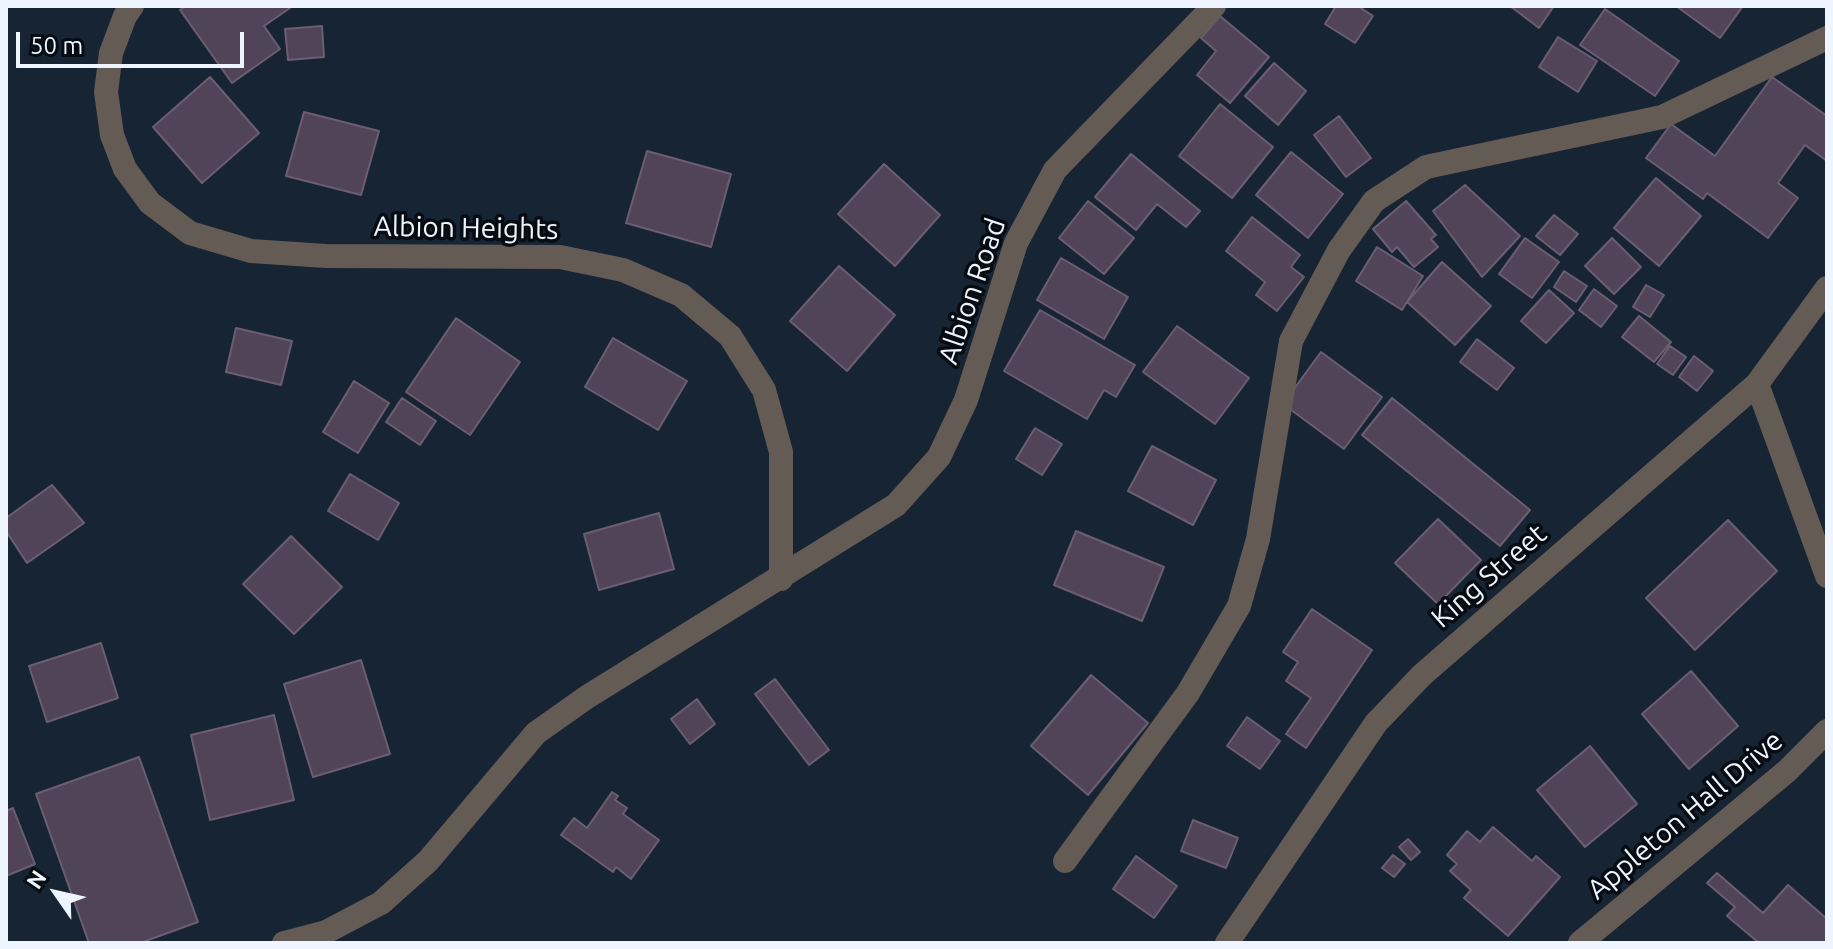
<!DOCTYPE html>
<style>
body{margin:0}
#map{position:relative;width:1833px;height:949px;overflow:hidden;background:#162434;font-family:Ubuntu,sans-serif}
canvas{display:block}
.frame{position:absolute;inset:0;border:8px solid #eef5fe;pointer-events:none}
.north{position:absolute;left:16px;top:853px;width:80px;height:80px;-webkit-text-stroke:6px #070c13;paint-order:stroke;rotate:304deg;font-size:22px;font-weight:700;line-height:32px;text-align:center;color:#eef5fe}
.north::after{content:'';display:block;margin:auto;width:28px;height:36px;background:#eef5fe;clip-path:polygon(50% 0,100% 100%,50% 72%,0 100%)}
.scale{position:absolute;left:16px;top:32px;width:228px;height:36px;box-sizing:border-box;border:4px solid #eef5fe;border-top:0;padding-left:10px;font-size:24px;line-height:28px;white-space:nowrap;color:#eef5fe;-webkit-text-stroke:6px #070c13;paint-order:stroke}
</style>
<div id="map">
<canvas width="1833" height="949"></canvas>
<div class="frame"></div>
<div class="north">N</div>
<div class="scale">50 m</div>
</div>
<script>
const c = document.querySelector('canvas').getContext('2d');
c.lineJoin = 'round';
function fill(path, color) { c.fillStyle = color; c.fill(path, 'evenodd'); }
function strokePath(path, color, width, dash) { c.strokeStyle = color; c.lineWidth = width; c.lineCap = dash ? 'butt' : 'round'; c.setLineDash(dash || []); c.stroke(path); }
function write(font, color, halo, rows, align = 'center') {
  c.font = font + ' Ubuntu,sans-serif'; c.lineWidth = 7; c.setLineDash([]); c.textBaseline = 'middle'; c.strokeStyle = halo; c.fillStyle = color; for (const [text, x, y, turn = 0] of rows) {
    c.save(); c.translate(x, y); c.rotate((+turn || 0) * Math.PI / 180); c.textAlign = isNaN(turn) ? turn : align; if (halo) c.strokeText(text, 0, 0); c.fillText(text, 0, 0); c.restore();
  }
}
const building = new Path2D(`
 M 186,6 L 288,6 L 290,8 L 264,26 L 280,49 L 232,83 L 180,10 Z
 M 1336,6 L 1358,6 L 1373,16 L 1355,43 L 1325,24 Z
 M 1510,6 L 1554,6 L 1539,28 Z
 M 1676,6 L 1743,6 L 1720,38 Z
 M 1605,9 L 1679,61 L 1655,96 L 1580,45 Z
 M 1220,16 L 1269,57 L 1230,103 L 1197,75 L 1216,51 L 1201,38 Z
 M 322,26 L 324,57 L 288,60 L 285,29 Z
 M 1558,37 L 1597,61 L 1578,92 L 1539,67 Z
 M 1274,63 L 1306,91 L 1278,125 L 1245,96 Z
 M 210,77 L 259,133 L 202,183 L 153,127 Z
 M 1772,77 L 1827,116 L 1827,161 L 1805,145 L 1778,183 L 1798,198 L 1768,238 L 1707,193 L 1703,199 L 1646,158 L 1671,124 L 1715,156 Z
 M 1220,104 L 1273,147 L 1232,198 L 1179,156 Z
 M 304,112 L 379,131 L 361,195 L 286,176 Z
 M 1339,116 L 1371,158 L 1346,177 L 1314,135 Z
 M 647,151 L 731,174 L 711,247 L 626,223 Z
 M 1291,152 L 1343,194 L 1308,238 L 1256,195 Z
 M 1131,154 L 1200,211 L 1186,227 L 1157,204 L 1136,230 L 1095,197 Z
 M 884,164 L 940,215 L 895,266 L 838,214 Z
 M 1656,178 L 1701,216 L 1659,266 L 1614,228 Z
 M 1465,185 L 1520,236 L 1482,277 L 1433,211 Z
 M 1088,201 L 1134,238 L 1104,274 L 1059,238 Z
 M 1406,201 L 1436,235 L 1431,239 L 1438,247 L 1414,267 L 1397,247 L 1392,252 L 1373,229 Z
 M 1554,215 L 1578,234 L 1560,255 L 1536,236 Z
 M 1252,217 L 1300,255 L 1291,267 L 1304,277 L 1277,311 L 1256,295 L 1265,282 L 1226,251 Z
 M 1525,238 L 1559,262 L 1532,298 L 1499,274 Z
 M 1612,238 L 1641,267 L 1614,294 L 1585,266 Z
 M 1377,247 L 1423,276 L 1402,310 L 1356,281 Z
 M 1061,258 L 1128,297 L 1104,339 L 1037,300 Z
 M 1442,262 L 1491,306 L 1455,345 L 1407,302 Z
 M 839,266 L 895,315 L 847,371 L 790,321 Z
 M 1564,271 L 1587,286 L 1576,302 L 1554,287 Z
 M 1646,285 L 1664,295 L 1650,317 L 1633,307 Z
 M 1594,289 L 1617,306 L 1601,327 L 1579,310 Z
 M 1549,290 L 1574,313 L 1546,343 L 1521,321 Z
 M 1040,310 L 1135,365 L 1116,397 L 1104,390 L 1087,419 L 1004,371 Z
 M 1639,316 L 1671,342 L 1654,362 L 1622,337 Z
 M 456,318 L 520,362 L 470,435 L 406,392 Z
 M 1177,326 L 1249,378 L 1215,424 L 1143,372 Z
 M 236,328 L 292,341 L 281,385 L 226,372 Z
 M 613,338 L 687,381 L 658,430 L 585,387 Z
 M 1477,339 L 1514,368 L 1497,390 L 1460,362 Z
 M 1670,346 L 1686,357 L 1673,375 L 1657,364 Z
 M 1321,352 L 1382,397 L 1344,449 L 1283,404 Z
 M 1694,356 L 1713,371 L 1697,391 L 1679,377 Z
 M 354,381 L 389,403 L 358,453 L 323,432 Z
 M 402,398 L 436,421 L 420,445 L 386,422 Z
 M 1392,398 L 1530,510 L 1500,546 L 1362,435 Z
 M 1035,428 L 1062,444 L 1042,475 L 1016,459 Z
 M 1152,446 L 1216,480 L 1193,525 L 1128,491 Z
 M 350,474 L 399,503 L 378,540 L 328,511 Z
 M 52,485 L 84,523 L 27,563 L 6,531 L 6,518 Z
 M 659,513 L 674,569 L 599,590 L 584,534 Z
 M 1438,519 L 1481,560 L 1438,604 L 1395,563 Z
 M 1728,520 L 1777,571 L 1695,650 L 1646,598 Z
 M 1076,531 L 1164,567 L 1142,621 L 1054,585 Z
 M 291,536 L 342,587 L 294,634 L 243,584 Z
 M 1312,609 L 1372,650 L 1306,748 L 1286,734 L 1311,698 L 1286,681 L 1298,662 L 1283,652 Z
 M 101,643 L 118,698 L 47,722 L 29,666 Z
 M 361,660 L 390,754 L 313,777 L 284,684 Z
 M 1691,671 L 1738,726 L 1689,769 L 1642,714 Z
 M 1091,675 L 1148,723 L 1088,795 L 1031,746 Z
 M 775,679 L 829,750 L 809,765 L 755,694 Z
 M 697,699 L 715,724 L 690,744 L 671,719 Z
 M 274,715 L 294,800 L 210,820 L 191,735 Z
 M 1247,717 L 1280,741 L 1260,769 L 1227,746 Z
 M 1590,746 L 1637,804 L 1585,847 L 1537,790 Z
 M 139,757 L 198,922 L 140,943 L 89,943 L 36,794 Z
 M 612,792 L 618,796 L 615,800 L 627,808 L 623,814 L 659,840 L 631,879 L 616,867 L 613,872 L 561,835 L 574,818 L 587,828 Z
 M 13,808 L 35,864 L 6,876 L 6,811 Z
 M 1193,820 L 1238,838 L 1226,868 L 1181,851 Z
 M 1493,827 L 1532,861 L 1536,856 L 1560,877 L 1508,936 L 1464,898 L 1471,890 L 1450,871 L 1457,864 L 1447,855 L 1467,831 L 1480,842 Z
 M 1408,839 L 1420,852 L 1411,860 L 1399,847 Z
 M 1393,855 L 1405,864 L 1394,877 L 1382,868 Z
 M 1136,856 L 1177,886 L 1154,918 L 1113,889 Z
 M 1717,873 L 1763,913 L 1788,885 L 1827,919 L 1827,943 L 1759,943 L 1727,916 L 1735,907 L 1707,883 Z`);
fill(building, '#524458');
strokePath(building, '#6b5d72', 2);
strokePath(new Path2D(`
 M 132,6 L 125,16 L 111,53 L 106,92 L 112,135 L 125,169 L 150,203 L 190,233 L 251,251 L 326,256 L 560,257 L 623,270 L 681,295 L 730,336 L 764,390 L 781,452 L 781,579
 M 1757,384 L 1827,576
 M 1065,861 L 1188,693 L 1239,606 L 1258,539 L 1291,341 L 1339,250 L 1374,201 L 1426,167 L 1662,117 L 1827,38
 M 284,943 L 326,932 L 381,903 L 428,861 L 536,733 L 587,697 L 896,505 L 939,457 L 966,400 L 1016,243 L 1055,170 L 1214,6
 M 1227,943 L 1376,723 L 1422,675 L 1757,384 L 1827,288
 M 1580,943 L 1787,771 L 1827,731`), '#655b55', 24);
write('28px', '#eef5fe', '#070c13', [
 ["Albion Heights",466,228,1],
 ["Albion Road",972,291,-71],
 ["King Street",1489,576,-41],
 ["Appleton Hall Drive",1685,815,-40]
]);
</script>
